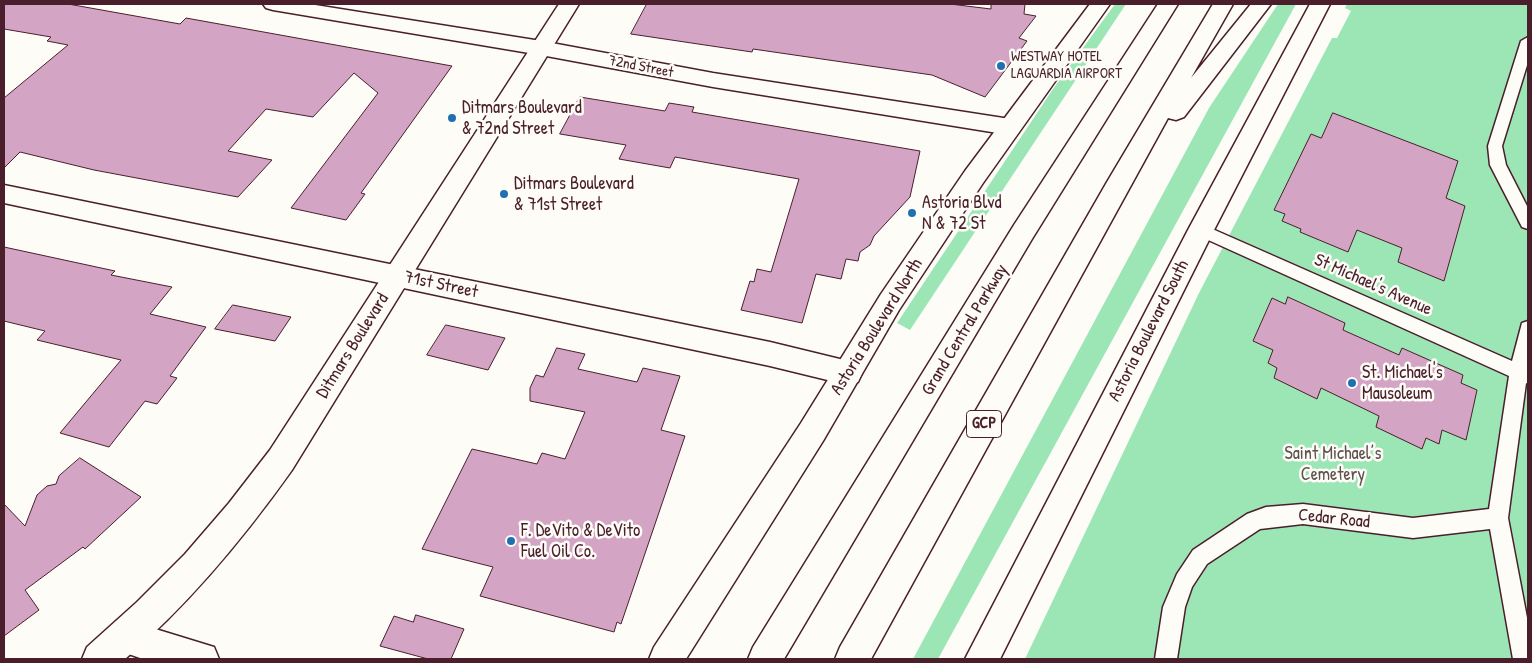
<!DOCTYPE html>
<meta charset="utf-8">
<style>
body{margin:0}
#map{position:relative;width:1532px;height:663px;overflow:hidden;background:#fdfcf7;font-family:"Patrick Hand",sans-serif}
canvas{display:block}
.frame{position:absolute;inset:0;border:5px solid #4a1f2b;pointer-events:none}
</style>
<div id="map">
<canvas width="1532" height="663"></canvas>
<div class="frame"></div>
</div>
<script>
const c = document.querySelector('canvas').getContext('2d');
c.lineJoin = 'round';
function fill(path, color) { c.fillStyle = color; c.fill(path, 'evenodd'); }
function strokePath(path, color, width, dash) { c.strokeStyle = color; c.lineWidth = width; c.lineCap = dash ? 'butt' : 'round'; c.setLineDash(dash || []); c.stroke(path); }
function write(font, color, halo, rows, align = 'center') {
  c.font = font + ' "Patrick Hand",sans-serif'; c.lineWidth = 5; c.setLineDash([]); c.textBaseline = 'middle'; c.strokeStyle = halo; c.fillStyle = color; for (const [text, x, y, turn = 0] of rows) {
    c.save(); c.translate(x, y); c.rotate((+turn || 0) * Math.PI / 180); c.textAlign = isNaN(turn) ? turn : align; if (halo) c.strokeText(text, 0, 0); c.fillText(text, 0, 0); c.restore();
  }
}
fill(new Path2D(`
 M 1115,4 L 1126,4 L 910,330 L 897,323 L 1053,89 Z
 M 1278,4 L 1296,4 L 938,659 L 913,659 L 1209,108 Z
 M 1347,4 L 1528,4 L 1528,659 L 1025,659 L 1199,293 L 1332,38 L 1337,38 L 1351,11 L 1345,8 Z`), '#9ce6b6');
const building = new Path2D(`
 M 4,4 L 68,4 L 180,24 L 186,18 L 452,66 L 361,193 L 365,194 L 346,220 L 291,208 L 378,93 L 354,73 L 313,117 L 266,109 L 228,151 L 272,160 L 238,197 L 94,170 L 20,152 L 4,168 L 4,98 L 68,45 L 47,41 L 51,37 L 4,29 Z
 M 647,4 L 950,4 L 991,9 L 991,4 L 1025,4 L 1024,14 L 1036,16 L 1019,38 L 1027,41 L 985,97 L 932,75 L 753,49 L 752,52 L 631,34 Z
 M 580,97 L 665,111 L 669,103 L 694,107 L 692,112 L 920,151 L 910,197 L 874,236 L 870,245 L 860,252 L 858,261 L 846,259 L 841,279 L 816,274 L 802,323 L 741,310 L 750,281 L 754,282 L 757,269 L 771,272 L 799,179 L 675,157 L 670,168 L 619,159 L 626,145 L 560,134 Z
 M 1333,113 L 1458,161 L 1446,198 L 1465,206 L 1444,281 L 1398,262 L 1402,248 L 1357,230 L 1348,252 L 1300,232 L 1301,229 L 1282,221 L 1285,214 L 1274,210 L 1311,134 L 1321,138 Z
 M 4,247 L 115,271 L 111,275 L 172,287 L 150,314 L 206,327 L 170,376 L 177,378 L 157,404 L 145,401 L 109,447 L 60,433 L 121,360 L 37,340 L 45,331 L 4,321 Z
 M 1288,297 L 1345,323 L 1343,330 L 1399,355 L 1402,348 L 1463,375 L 1461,383 L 1477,390 L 1466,440 L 1442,430 L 1439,444 L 1426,438 L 1422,449 L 1376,427 L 1379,416 L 1321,388 L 1317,399 L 1274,378 L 1277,368 L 1268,363 L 1273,350 L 1253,341 L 1272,298 L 1285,304 Z
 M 233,305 L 291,317 L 275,341 L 215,329 Z
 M 446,325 L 505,338 L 488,370 L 427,355 Z
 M 557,348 L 585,354 L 578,369 L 637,382 L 643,368 L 680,376 L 661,430 L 685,436 L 621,624 L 617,622 L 614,632 L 480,596 L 493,567 L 422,549 L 472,449 L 537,464 L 542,453 L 565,459 L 585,412 L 530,401 L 530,388 L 536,375 L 543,377 Z
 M 80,458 L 141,497 L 85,549 L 83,547 L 25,590 L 39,610 L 4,636 L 4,504 L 25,526 L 37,495 L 47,486 L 56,484 L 59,476 Z
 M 416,615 L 464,629 L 451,659 L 428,659 L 380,646 L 394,616 L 413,622 Z`);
fill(building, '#d4a4c4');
strokePath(building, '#4a1f2b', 1);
const service = new Path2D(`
 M 1528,37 L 1528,62 L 1502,146 L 1506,165 L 1528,208 L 1528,229 L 1522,227 L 1490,165 L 1488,146 L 1521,41 Z
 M 1201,224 L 1512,361 L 1522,323 L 1528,321 L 1528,384 L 1526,383 L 1508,518 L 1528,623 L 1528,659 L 1513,659 L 1490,529 L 1413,538 L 1303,524 L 1260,529 L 1207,564 L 1192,587 L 1185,607 L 1177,659 L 1155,659 L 1163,607 L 1177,574 L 1193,550 L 1247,514 L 1266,507 L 1303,504 L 1413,518 L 1489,509 L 1509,376 L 1195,234 L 1193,230 L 1195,226 Z`);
const minor = new Path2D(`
 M 263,4 L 309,4 L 541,41 L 713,73 L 1010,119 L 1018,121 L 1021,127 L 1018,133 L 1010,135 L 713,87 L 541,55 L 273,10 L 266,8 Z
 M 4,185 L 770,342 L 848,361 L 858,364 L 862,373 L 858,382 L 848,385 L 770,366 L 4,203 Z
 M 126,620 L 214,647 L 219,659 L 143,659 L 114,649 L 109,637 L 114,625 Z`);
const tertiary = new Path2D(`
 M 559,4 L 579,4 L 292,470 C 243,539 189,604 125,659 L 82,659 L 87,647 L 137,602 L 185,554 L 229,503 L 270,450 Z`);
const secondary = new Path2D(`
 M 1090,4 L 1110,4 L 983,183 L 899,310 L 823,441 L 686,659 L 649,659 L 654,647 L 801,423 L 881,294 L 965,171 Z
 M 1310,4 L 1330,4 L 1214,230 L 1000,659 L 965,659 L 1188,230 Z`);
const motorway = new Path2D(`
 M 1158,4 L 1178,4 L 1032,239 L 784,659 L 748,659 L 753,647 L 1014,225 Z
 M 1213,4 L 1233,4 L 1191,78 L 1251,4 L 1271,4 L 1184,117 L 1176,120 L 1168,118 L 871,659 L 835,659 L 840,647 L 1107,182 Z`);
strokePath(service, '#4a1f2b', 3);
strokePath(minor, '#4a1f2b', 3);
strokePath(tertiary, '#4a1f2b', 3);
strokePath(secondary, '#4a1f2b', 3);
strokePath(motorway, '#4a1f2b', 3);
fill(service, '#fdfcf7');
fill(minor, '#fdfcf7');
fill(tertiary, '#fdfcf7');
fill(secondary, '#fdfcf7');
fill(motorway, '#fdfcf7');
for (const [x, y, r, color] of [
 [1001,66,5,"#1f6fb2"],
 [452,118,5,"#1f6fb2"],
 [504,194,5,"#1f6fb2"],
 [912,213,5,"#1f6fb2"],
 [1352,383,5,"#1f6fb2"],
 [511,541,5,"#1f6fb2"]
]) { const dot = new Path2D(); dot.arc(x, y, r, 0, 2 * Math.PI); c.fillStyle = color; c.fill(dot); strokePath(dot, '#fdfcf7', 2); }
write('15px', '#4a1f2b', '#fdfcf7', [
 ["WESTWAY HOTEL",1011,57],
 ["LAGUARDIA AIRPORT",1011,74]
], 'left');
write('15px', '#4a1f2b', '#fdfcf7', [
 ["72nd Street",641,67,11]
]);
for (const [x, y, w] of [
 [984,424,35]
]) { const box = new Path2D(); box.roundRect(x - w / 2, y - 13.5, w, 27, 4); c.fillStyle = '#fdfcf7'; c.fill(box); strokePath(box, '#4a1f2b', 1); }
write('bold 16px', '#4a1f2b', null, [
 ["GCP",984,424]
]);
write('18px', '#4a1f2b', '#fdfcf7', [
 ["Ditmars Boulevard",462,108],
 ["& 72nd Street",462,129],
 ["Ditmars Boulevard",514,184],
 ["& 71st Street",514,205],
 ["Astoria Blvd",922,203],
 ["N & 72 St",922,224],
 ["St. Michael's",1362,373],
 ["Mausoleum",1362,394],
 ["F. DeVito & DeVito",521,531],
 ["Fuel Oil Co.",521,552]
], 'left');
write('18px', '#4a1f2b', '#fdfcf7', [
 ["71st Street",441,285,12],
 ["St Michael's Avenue",1373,285,24],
 ["Astoria Boulevard North",877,327,-58],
 ["Grand Central Parkway",965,330,-59],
 ["Astoria Boulevard South",1149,331,-63],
 ["Ditmars Boulevard",353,346,-58],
 ["Cedar Road",1334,519,6]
]);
write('18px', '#5e514e', '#fdfcf7', [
 ["Saint Michael’s",1333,454],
 ["Cemetery",1333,475]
]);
</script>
